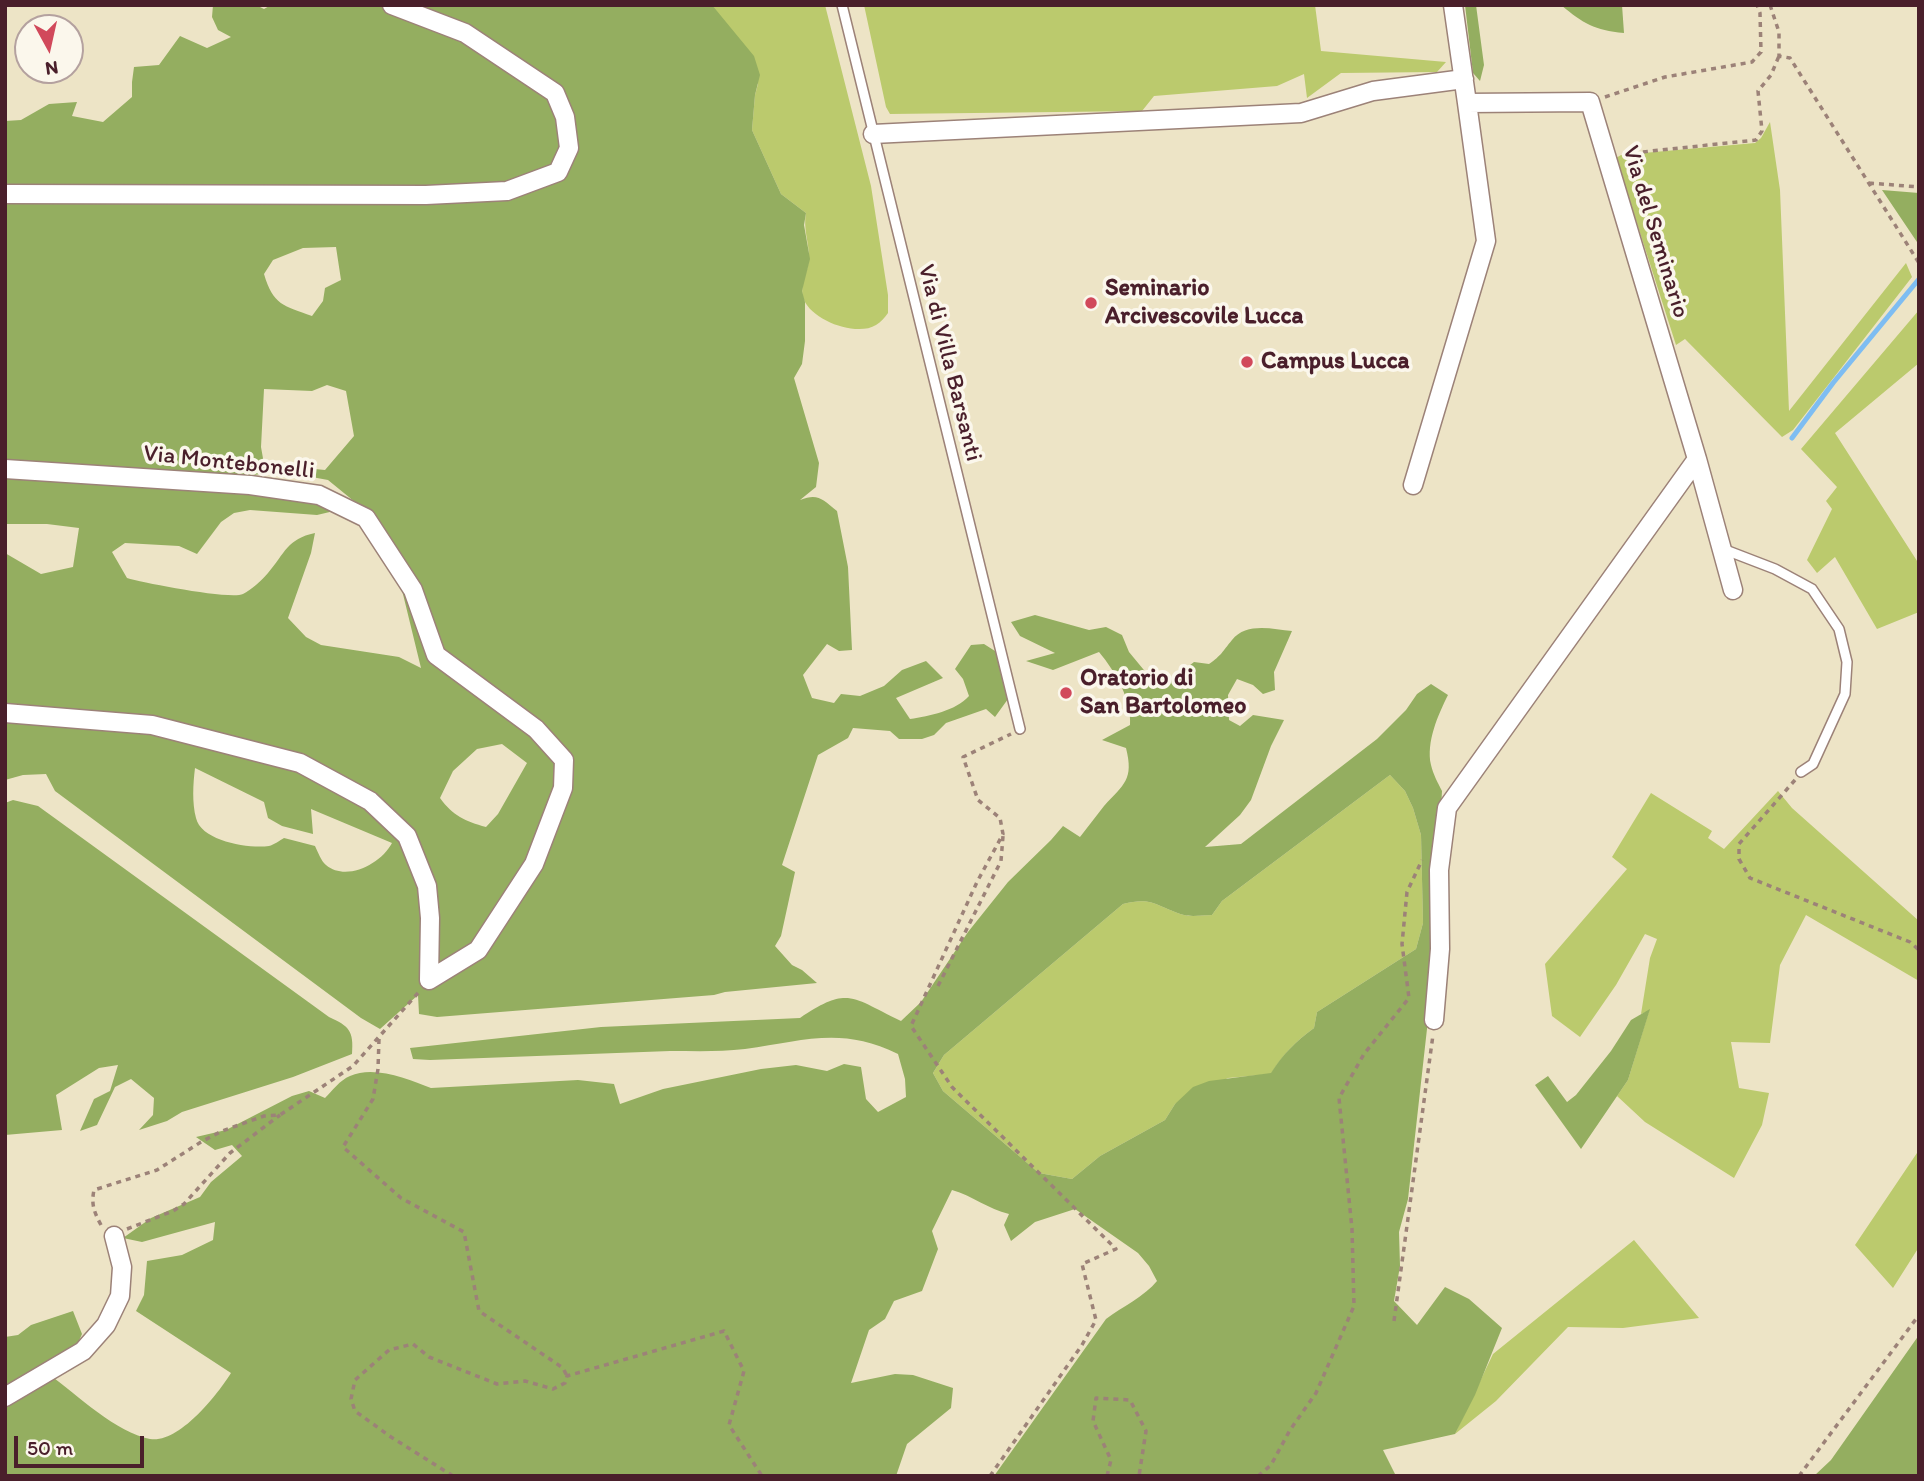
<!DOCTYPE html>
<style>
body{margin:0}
#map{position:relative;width:1924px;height:1481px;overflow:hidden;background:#ede4c6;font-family:Itim,sans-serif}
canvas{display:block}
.frame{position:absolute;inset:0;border:7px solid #4a1f2b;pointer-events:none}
.north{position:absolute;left:14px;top:14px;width:70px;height:70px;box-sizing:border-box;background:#fbf7ec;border:2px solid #b4a19f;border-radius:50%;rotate:172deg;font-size:19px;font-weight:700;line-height:28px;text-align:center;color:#4a1f2b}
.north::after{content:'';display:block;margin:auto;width:24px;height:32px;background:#d1495b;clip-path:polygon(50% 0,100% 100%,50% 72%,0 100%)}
.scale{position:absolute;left:14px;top:1436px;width:130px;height:32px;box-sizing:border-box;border:4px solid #4a1f2b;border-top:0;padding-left:9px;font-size:21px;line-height:24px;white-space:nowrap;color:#4a1f2b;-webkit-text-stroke:5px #fbf7ec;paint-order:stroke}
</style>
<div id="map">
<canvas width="1924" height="1481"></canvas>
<div class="frame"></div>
<div class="north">N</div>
<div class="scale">50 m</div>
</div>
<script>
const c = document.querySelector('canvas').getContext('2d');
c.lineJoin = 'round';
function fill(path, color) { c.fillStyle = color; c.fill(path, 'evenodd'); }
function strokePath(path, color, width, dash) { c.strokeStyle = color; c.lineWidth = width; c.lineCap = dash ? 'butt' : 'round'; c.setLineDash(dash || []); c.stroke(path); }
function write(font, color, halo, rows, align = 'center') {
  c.font = font + ' Itim,sans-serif'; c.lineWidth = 7; c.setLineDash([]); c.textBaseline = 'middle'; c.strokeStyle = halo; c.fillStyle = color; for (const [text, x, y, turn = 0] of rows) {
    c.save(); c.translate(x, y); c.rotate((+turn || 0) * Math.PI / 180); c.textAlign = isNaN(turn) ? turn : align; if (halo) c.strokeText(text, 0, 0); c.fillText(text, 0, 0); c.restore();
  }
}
fill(new Path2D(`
 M 712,5 L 825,5 L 871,186 L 888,295 L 888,313 C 885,317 881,322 876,325 C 857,337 813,321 804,300 C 798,286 809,271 809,257 C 809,242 803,229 806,213 L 781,194 L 752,130 L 755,95 L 758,84 Z
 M 864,5 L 1315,5 L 1321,51 L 1446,62 L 1437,72 L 1341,73 L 1307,98 L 1304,74 L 1277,86 L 1154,96 L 1142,111 L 890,114 L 886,107 Z
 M 1770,122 L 1780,190 L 1789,411 L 1906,263 L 1912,277 L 1793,430 L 1782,437 L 1685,339 L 1676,345 L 1616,158 L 1621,155 L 1755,143 L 1761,138 Z
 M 1919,310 L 1919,363 L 1835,433 L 1919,564 L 1919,612 L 1877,629 L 1835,557 L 1817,573 L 1807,560 L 1832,509 L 1826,501 L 1837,487 L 1801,449 Z
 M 1390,775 L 1405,791 L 1413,808 L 1421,835 L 1423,923 L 1416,949 L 1317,1012 L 1314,1028 C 1296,1041 1282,1055 1271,1074 L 1228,1078 L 1175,1104 L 1165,1120 L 1100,1156 L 1072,1179 L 1039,1173 L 943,1091 L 933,1073 L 944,1055 L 1123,904 C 1153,896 1157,907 1184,915 C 1192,917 1204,915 1212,915 L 1222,901 Z
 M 1778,791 L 1792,808 L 1919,921 L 1919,981 L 1806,915 L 1780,965 L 1770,1043 L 1731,1042 L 1739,1088 L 1769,1093 L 1762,1125 L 1734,1178 L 1645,1122 L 1617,1096 L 1628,1080 L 1649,1011 L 1641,1014 L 1650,958 L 1657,939 L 1645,934 L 1616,985 L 1580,1037 L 1552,1016 L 1545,964 L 1627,869 L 1612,857 L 1651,793 L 1712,831 L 1708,838 L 1724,849 Z
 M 1919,1150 L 1919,1247 L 1893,1288 L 1855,1245 Z
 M 1634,1240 L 1699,1318 L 1623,1328 L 1568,1327 L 1496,1401 L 1455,1434 L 1493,1354 Z`), '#bbca6d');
fill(new Path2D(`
 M 213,5 L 256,5 L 264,9 L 271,5 L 345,5 L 348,7 L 354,5 L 712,5 L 754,56 L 760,75 L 755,95 L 752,130 L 781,194 L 806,213 L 804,225 L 810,259 L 802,291 L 805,302 L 805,341 L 802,364 L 794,378 L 819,463 L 816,487 L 800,500 C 818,493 822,499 837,511 L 848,567 L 852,650 L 839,651 L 827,644 L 803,675 L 812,698 L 834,703 L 841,694 L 860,696 L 884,686 L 902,670 L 926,661 L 943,678 L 896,698 L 910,719 C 930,716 955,711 969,696 L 963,679 L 955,669 L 971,645 L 984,644 L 995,651 L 1004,675 L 1008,699 L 995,717 L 986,709 L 946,723 L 934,735 L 922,739 L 899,739 L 890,731 L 853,728 L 848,738 L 818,755 L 782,865 L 795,872 L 781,936 L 775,946 L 792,965 L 802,970 L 817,983 L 725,992 L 714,995 L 437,1017 L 419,1014 L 418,995 L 380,1029 L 361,1018 L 55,791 L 46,774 L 23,775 L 5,780 L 5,553 L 41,574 L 73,567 L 79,528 L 47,524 L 5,524 L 5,121 L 21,120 L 49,104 L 77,102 L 72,116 L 103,122 L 132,97 L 132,82 L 134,67 L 159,65 L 180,36 L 207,48 L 231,37 L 218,30 L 212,17 ZM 336,247 L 341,280 L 325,288 L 323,301 L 312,316 C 284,306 273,305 264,274 L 273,260 L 303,248 ZM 327,385 L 346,391 L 354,436 L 325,470 L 264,464 L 261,447 L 264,389 L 312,391 ZM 279,471 L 328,480 L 366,511 L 401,586 L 421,668 L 399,657 L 321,645 L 306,637 L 288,618 L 311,553 L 315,533 C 287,539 285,553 268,573 C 262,580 251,590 243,594 C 231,600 144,583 127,578 L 112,552 L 125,543 L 179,546 L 197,554 L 221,522 L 234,513 L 250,510 L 317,515 L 334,511 L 321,498 L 229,479 ZM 502,744 L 527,763 L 498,814 L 486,827 C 465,821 453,816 440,798 L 453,771 L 477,749 ZM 195,768 L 264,802 L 268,818 L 282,826 L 313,834 L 311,809 L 392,843 C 381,864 346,882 326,865 C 321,861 318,852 315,846 L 284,838 C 280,840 274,845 269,846 C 249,849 201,841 196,818 C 192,803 193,784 195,768 Z
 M 1465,5 L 1476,5 L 1484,65 L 1480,81 L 1473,73 Z
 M 1561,5 L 1622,5 L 1624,33 C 1594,30 1584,24 1561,5 Z
 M 1882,190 L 1919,193 L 1919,245 Z
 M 1035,615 L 1089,630 L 1106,627 L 1122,635 L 1129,652 L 1153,681 L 1171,680 L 1194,662 L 1209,664 C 1222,655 1222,652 1232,640 C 1246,622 1272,629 1292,631 L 1274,672 L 1275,690 L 1263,694 L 1253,685 L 1237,679 L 1228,695 L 1229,720 L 1240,726 L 1253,715 L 1284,720 L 1271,746 L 1251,800 L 1240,815 L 1205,847 L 1241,844 L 1377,739 L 1406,710 L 1417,694 L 1431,684 L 1448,695 C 1438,715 1426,742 1431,765 C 1433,774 1438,783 1442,791 L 1430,1002 L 1408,1199 L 1399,1232 L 1400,1266 L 1394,1301 L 1417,1325 L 1445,1287 L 1469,1299 L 1502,1328 L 1475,1395 L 1455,1434 L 1383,1450 L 1396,1476 L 994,1476 L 1106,1319 C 1122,1307 1145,1296 1157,1281 L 1149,1266 L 1138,1253 L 1075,1209 L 1035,1222 L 1011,1241 L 1004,1225 L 1009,1214 C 988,1209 973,1196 952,1190 L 932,1231 L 938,1249 L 922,1291 L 894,1301 L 885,1319 L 869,1330 L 851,1383 L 895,1374 L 913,1375 L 953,1388 L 951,1408 L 907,1444 L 896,1476 L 5,1476 L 5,1337 L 18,1335 L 31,1325 L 73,1311 L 82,1334 L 75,1350 L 50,1375 C 77,1395 117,1433 150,1439 C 179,1444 218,1394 231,1373 L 136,1311 L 144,1295 L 147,1261 L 182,1255 L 213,1240 L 215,1222 L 142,1242 L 123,1238 L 151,1218 L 200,1197 L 211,1182 L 242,1156 L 232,1145 L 215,1150 L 196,1137 L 226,1130 L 292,1096 L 309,1091 L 325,1098 C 332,1091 340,1080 350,1076 C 374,1065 408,1079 431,1088 L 578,1080 L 614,1084 L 620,1104 L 663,1089 L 761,1069 L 796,1065 L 827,1071 L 844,1064 L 861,1067 L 866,1099 L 878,1112 L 906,1097 L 905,1079 L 898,1054 C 841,1026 804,1041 745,1049 C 720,1052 695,1051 670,1051 L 430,1060 L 413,1059 L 410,1048 L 601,1027 L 800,1018 C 849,985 852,998 901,1021 L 921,1002 L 968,932 L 1008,882 L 1051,840 L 1063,826 L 1080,837 C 1088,827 1096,816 1104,806 C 1124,784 1134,780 1126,748 L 1102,740 L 1130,725 C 1132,700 1115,671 1099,652 L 1053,670 L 1026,661 L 1055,653 L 1020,636 L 1011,622 ZM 1390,775 L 1405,791 L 1413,808 L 1421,835 L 1423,923 L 1416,949 L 1317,1012 L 1314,1028 C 1296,1041 1282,1055 1271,1073 L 1209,1081 L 1193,1087 L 1175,1104 L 1165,1120 L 1100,1156 L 1072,1179 L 1039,1173 L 943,1091 L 933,1073 L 944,1055 L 1123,904 C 1153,896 1157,907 1184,915 C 1192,917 1204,915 1212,915 L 1222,901 Z
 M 13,800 L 38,806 L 329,1017 C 349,1026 354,1031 352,1054 L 293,1077 L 182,1112 L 167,1121 L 139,1130 L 153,1115 L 154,1098 L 131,1079 L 115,1087 L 97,1125 L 80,1131 L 94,1099 L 110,1091 L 118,1065 L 99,1068 L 56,1095 L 62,1130 L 5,1135 L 5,803 Z
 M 1650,1009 L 1628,1080 L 1581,1149 L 1535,1085 L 1548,1076 L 1567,1102 L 1576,1095 L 1611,1051 L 1631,1020 Z
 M 1919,1335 L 1919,1476 L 1814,1476 L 1831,1460 Z`), '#94ae60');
strokePath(new Path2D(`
 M 1792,438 L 1833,383 L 1919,279`), '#7ebdf2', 5);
const lane = new Path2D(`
 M 842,5 L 1020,729
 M 1723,549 L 1775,569 L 1812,589 L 1839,629 L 1847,662 L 1845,694 L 1813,764 L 1801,772`);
const street = new Path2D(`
 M 1453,5 L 1467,103 L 1590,102 L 1697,459 L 1733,590
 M 873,134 L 1301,113 L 1373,91 L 1464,79
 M 5,194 L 426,195 L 507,191 L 558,172 L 569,148 L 565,117 L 555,93 L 465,33 L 392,5
 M 5,469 L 250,485 L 319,495 L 366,518 L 413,590 L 436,655 L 536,729 L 564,760 L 563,788 L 534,864 L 478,950 L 429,980 L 430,918 L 427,886 L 407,836 L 370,801 L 300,763 L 152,725 L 5,713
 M 1413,485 L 1486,241 L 1467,103
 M 1434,1020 L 1440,949 L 1439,870 L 1447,808 L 1697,459
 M 5,1397 L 83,1351 L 106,1325 L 120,1296 L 122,1267 L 114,1236`);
strokePath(lane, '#9c8278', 12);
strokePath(street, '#9c8278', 21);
strokePath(new Path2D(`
 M 1770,5 L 1779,32 L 1779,56 L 1790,58 L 1919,263
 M 1605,97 L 1665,77 L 1752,62 L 1761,52 L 1760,13 L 1757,5
 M 1623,154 L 1756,140 L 1762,131 L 1758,91 L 1771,75 L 1779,56
 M 1869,183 L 1919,187
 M 1795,780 L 1739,844 L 1739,859 L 1750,878 L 1910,942 L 1919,950
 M 938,986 L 1001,861 L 1003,836
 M 379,1039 L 378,1069 L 373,1099 L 343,1147 L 401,1198 L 464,1232 L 479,1311 L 563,1368 L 567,1376
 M 101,1225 C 94,1212 91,1204 94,1190 L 157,1170 L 201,1142 L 222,1131 L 264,1116 L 280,1115 L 353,1066 L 418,993
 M 127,1229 L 173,1211 L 184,1204 L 230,1153 L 280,1115
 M 1394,1321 L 1433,1035
 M 453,1476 L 391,1437 L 355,1411 L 351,1399 L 355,1380 L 389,1350 L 413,1344 L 429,1357 L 497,1384 L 525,1381 L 553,1389 L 565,1383 L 567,1376 L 724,1331 L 744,1371 L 729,1425 L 762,1476
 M 990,1476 L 1082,1345 L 1096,1320 L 1082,1264 L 1116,1249 L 952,1087 L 911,1026 L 977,882 L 1003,834 L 1000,818 L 978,800 L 963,757 L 1011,734
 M 1107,1476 L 1111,1460 L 1093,1421 L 1096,1398 L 1130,1400 L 1146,1431 L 1139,1476
 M 1258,1476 L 1271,1465 L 1290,1430 L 1316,1393 L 1354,1306 L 1352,1229 L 1339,1098 L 1364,1054 L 1409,998 L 1402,944 L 1407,892 L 1422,860
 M 1799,1476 L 1919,1315`), '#9c8278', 3.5, [5, 5]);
strokePath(lane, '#fff', 9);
strokePath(street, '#fff', 18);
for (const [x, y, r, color] of [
 [1091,303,7,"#d1495b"],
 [1247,362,7,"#d1495b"],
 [1066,693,7,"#d1495b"]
]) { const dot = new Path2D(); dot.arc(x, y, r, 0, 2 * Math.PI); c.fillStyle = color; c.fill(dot); strokePath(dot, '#fbf7ec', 2.5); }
write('24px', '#4a1f2b', '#fbf7ec', [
 ["Via del Seminario",1655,232,73],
 ["Via di Villa Barsanti",949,363,76],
 ["Via Montebonelli",229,463,6]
]);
write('bold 24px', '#4a1f2b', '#fbf7ec', [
 ["Seminario",1105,289],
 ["Arcivescovile Lucca",1105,317],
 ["Campus Lucca",1261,362],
 ["Oratorio di",1080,679],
 ["San Bartolomeo",1080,707]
], 'left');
</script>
